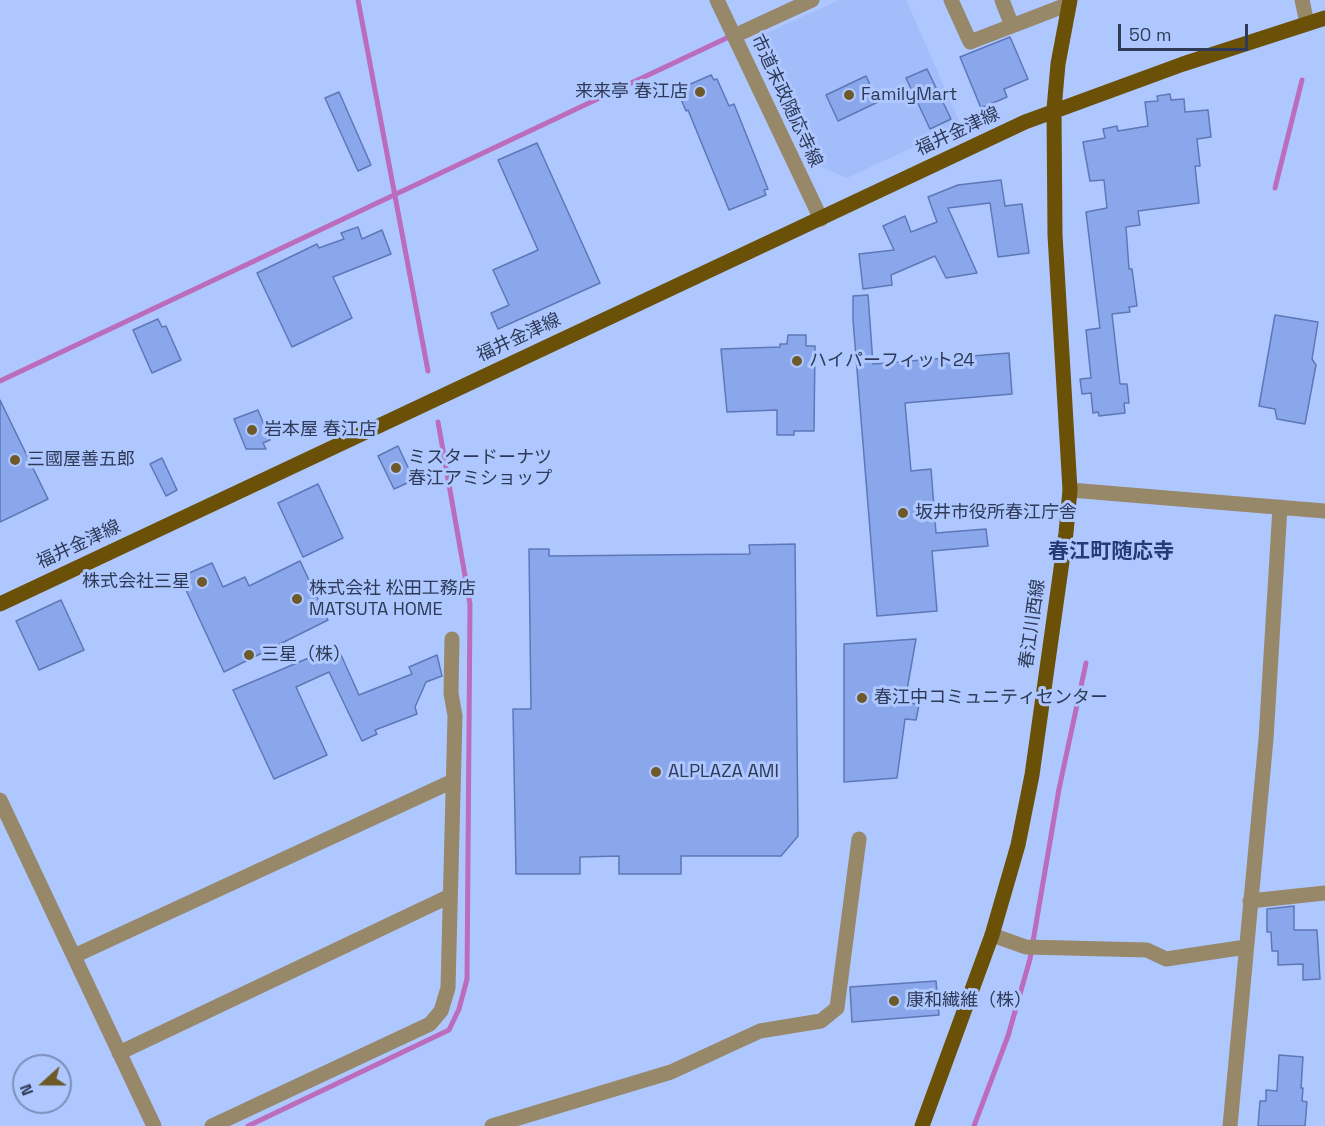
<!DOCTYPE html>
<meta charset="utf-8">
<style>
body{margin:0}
#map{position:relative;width:1325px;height:1126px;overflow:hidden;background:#afc7ff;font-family:"Space Grotesk",sans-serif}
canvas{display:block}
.north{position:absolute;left:12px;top:1054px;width:60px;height:60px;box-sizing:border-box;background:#afc7ff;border:2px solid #7b8fbb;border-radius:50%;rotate:249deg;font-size:16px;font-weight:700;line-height:24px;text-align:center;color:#2e3a56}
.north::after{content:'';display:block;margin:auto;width:21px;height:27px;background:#6e5a29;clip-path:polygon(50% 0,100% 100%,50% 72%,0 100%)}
.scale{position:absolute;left:1118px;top:24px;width:130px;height:27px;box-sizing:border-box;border:3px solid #2e3a56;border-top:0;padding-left:8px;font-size:18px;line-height:21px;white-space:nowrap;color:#2e3a56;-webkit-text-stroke:4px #afc7ff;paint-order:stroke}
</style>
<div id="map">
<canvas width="1325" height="1126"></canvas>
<div class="north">N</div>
<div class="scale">50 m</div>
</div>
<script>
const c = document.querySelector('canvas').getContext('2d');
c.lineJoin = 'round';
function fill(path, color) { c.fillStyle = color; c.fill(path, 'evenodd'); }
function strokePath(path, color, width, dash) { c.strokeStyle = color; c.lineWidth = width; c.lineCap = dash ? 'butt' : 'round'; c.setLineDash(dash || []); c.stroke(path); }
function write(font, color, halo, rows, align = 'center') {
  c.font = font + ' "Space Grotesk","Noto Sans JP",sans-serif'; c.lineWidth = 6; c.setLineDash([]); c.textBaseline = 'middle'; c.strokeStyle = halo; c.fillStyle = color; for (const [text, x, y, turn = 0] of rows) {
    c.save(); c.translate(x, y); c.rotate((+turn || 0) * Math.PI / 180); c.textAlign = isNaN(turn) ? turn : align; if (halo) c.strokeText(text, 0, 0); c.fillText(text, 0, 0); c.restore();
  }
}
fill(new Path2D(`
 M 839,0 L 906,0 L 961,125 L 847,178 L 820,166 L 760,36 Z`), '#a3bcfa');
strokePath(new Path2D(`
 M 358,0 L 428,371
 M 1275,188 L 1302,80
 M 0,381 L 733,35
 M 248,1126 L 449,1030 L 459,1009 L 467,979 L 470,604 L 438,422
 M 974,1126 L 1008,1036 L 1030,959 L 1059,789 L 1086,663`), '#bb6cbc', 5);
const building = new Path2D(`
 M 1010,37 L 1028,79 L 1004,89 L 1007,97 L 981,108 L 960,57 Z
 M 927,69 L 951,119 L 930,129 L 906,78 Z
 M 711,75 L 714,80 L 717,79 L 729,106 L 734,104 L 768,189 L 764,190 L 766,195 L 729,210 L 688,110 L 686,111 L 677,90 Z
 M 866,76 L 878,102 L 838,121 L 826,95 Z
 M 339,92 L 371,165 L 358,171 L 325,98 Z
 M 1170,94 L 1171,100 L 1184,99 L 1185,112 L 1208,110 L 1211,137 L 1197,139 L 1200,166 L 1195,166 L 1199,203 L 1138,211 L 1140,225 L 1126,227 L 1129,269 L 1132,269 L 1137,306 L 1129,307 L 1130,312 L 1112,314 L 1120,384 L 1127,384 L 1129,403 L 1124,403 L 1125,413 L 1099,416 L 1098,412 L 1093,413 L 1091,393 L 1082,394 L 1080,379 L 1091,378 L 1086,330 L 1100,328 L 1086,212 L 1107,208 L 1104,180 L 1090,181 L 1083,142 L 1105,138 L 1103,129 L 1117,126 L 1118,131 L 1148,126 L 1145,102 L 1158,101 L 1157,96 Z
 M 537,143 L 600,283 L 498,329 L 491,313 L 509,305 L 493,270 L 538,250 L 498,160 Z
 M 1001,180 L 1005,206 L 1022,204 L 1029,253 L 998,257 L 990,203 L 948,208 L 977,273 L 946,278 L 935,256 L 891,275 L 892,285 L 863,289 L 859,254 L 894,250 L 883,226 L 905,216 L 911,232 L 937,222 L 928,197 L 958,185 Z
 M 358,227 L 362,239 L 382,230 L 391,254 L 333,277 L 352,318 L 292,347 L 257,273 L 317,244 L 319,248 L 344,239 L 341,233 Z
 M 868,295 L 873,364 L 1009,353 L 1012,394 L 905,403 L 911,471 L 931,469 L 936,533 L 986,529 L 988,546 L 932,551 L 937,611 L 877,616 L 853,320 L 853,296 Z
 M 1275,315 L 1318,322 L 1312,359 L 1316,365 L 1305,424 L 1277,419 L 1275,409 L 1259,406 Z
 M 158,319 L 162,327 L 166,326 L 181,360 L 152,373 L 133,330 Z
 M 788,335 L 806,335 L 806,346 L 815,346 L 814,431 L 794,431 L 794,435 L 777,435 L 777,410 L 727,412 L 721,349 L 780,347 L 780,344 L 787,344 Z
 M 0,400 L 48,499 L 0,522 Z
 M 258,410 L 270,440 L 263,443 L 266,449 L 246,449 L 234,419 Z
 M 398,446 L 414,480 L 394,489 L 378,456 Z
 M 162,458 L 177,490 L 166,496 L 150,464 Z
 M 318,484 L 343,538 L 303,557 L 278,503 Z
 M 795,544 L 798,836 L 781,856 L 681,856 L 681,874 L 619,874 L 619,856 L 580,857 L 580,874 L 516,874 L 513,709 L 531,709 L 529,549 L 549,549 L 549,556 L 750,554 L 749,545 Z
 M 300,561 L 328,620 L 224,672 L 180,577 L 212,563 L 223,587 L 245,577 L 249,586 Z
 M 61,600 L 84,650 L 39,670 L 16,621 Z
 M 916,639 L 905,701 L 919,705 L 916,720 L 905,719 L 897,778 L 844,782 L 844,644 Z
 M 337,646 L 359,695 L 412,674 L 409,667 L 437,655 L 442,676 L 426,682 L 415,707 L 417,714 L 375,730 L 377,734 L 362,741 L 329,672 L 296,687 L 327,755 L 274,779 L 233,690 Z
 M 1294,906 L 1294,930 L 1317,930 L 1320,979 L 1303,980 L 1303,964 L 1278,965 L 1278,951 L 1272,951 L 1271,932 L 1267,932 L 1267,909 Z
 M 936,981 L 939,1015 L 852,1022 L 850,987 Z
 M 1279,1055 L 1303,1057 L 1301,1088 L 1303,1088 L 1302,1101 L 1307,1102 L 1305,1126 L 1258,1126 L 1260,1101 L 1266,1101 L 1266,1090 L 1277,1091 Z`);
fill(building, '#8ba7eb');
strokePath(building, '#5d77b7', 1.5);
strokePath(new Path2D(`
 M 717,0 L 821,219
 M 951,0 L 970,42 L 1069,4
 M 1002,0 L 1012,26
 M 1302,0 L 1307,23
 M 734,36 L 812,0
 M 1070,490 L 1325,511
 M 0,800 L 154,1126
 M 1250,901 L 1325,893
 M 992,935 L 1026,947 L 1147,950 L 1166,959 L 1246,947
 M 74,956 L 453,781
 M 119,1053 L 450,896
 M 212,1126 L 430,1024 L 441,1011 L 448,988 L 455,716 L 451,693 L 452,639
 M 492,1126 L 671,1072 L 760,1031 L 821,1021 L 837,1008 L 859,839
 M 1230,1126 L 1266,739 L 1280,507`), '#968869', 15);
strokePath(new Path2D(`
 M 0,604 L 1025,122 L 1183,64 L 1325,18
 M 922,1126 L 992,935 L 1018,845 L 1032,775 L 1066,533 L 1070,490 L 1055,235 L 1054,109 L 1058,64 L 1070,0`), '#6b5108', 15);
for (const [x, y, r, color] of [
 [700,92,6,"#6e5a29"],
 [849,95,6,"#6e5a29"],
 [797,361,6,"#6e5a29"],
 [252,430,6,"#6e5a29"],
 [15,460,6,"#6e5a29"],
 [396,468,6,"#6e5a29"],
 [903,513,6,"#6e5a29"],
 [202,582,6,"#6e5a29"],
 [297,599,6,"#6e5a29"],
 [249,655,6,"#6e5a29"],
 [862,698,6,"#6e5a29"],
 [656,772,6,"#6e5a29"],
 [894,1001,6,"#6e5a29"]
]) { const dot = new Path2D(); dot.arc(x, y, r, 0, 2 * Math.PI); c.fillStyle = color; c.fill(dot); strokePath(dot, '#afc7ff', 2); }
write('18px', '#2e3a56', '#afc7ff', [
 ["来来亭 春江店",688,92,"right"],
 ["FamilyMart",861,95],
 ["ハイパーフィット24",809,361],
 ["岩本屋 春江店",264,430],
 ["ミスタードーナツ",408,458],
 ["春江アミショップ",408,479],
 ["三國屋善五郎",27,460],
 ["坂井市役所春江庁舎",915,513],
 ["株式会社三星",190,582,"right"],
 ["株式会社 松田工務店",309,589],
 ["MATSUTA HOME",309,610],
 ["三星（株）",261,655],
 ["春江中コミュニティセンター",874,698],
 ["ALPLAZA AMI",668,772],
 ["康和繊維（株）",906,1001]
], 'left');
write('18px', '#2e3a56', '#afc7ff', [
 ["市道末政随応寺線",786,101,65],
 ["福井金津線",958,132,-25],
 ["福井金津線",519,338,-25],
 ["福井金津線",79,545,-25],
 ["春江川西線",1033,624,-82]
]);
write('bold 21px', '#263b76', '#afc7ff', [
 ["春江町随応寺",1111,552]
]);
</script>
